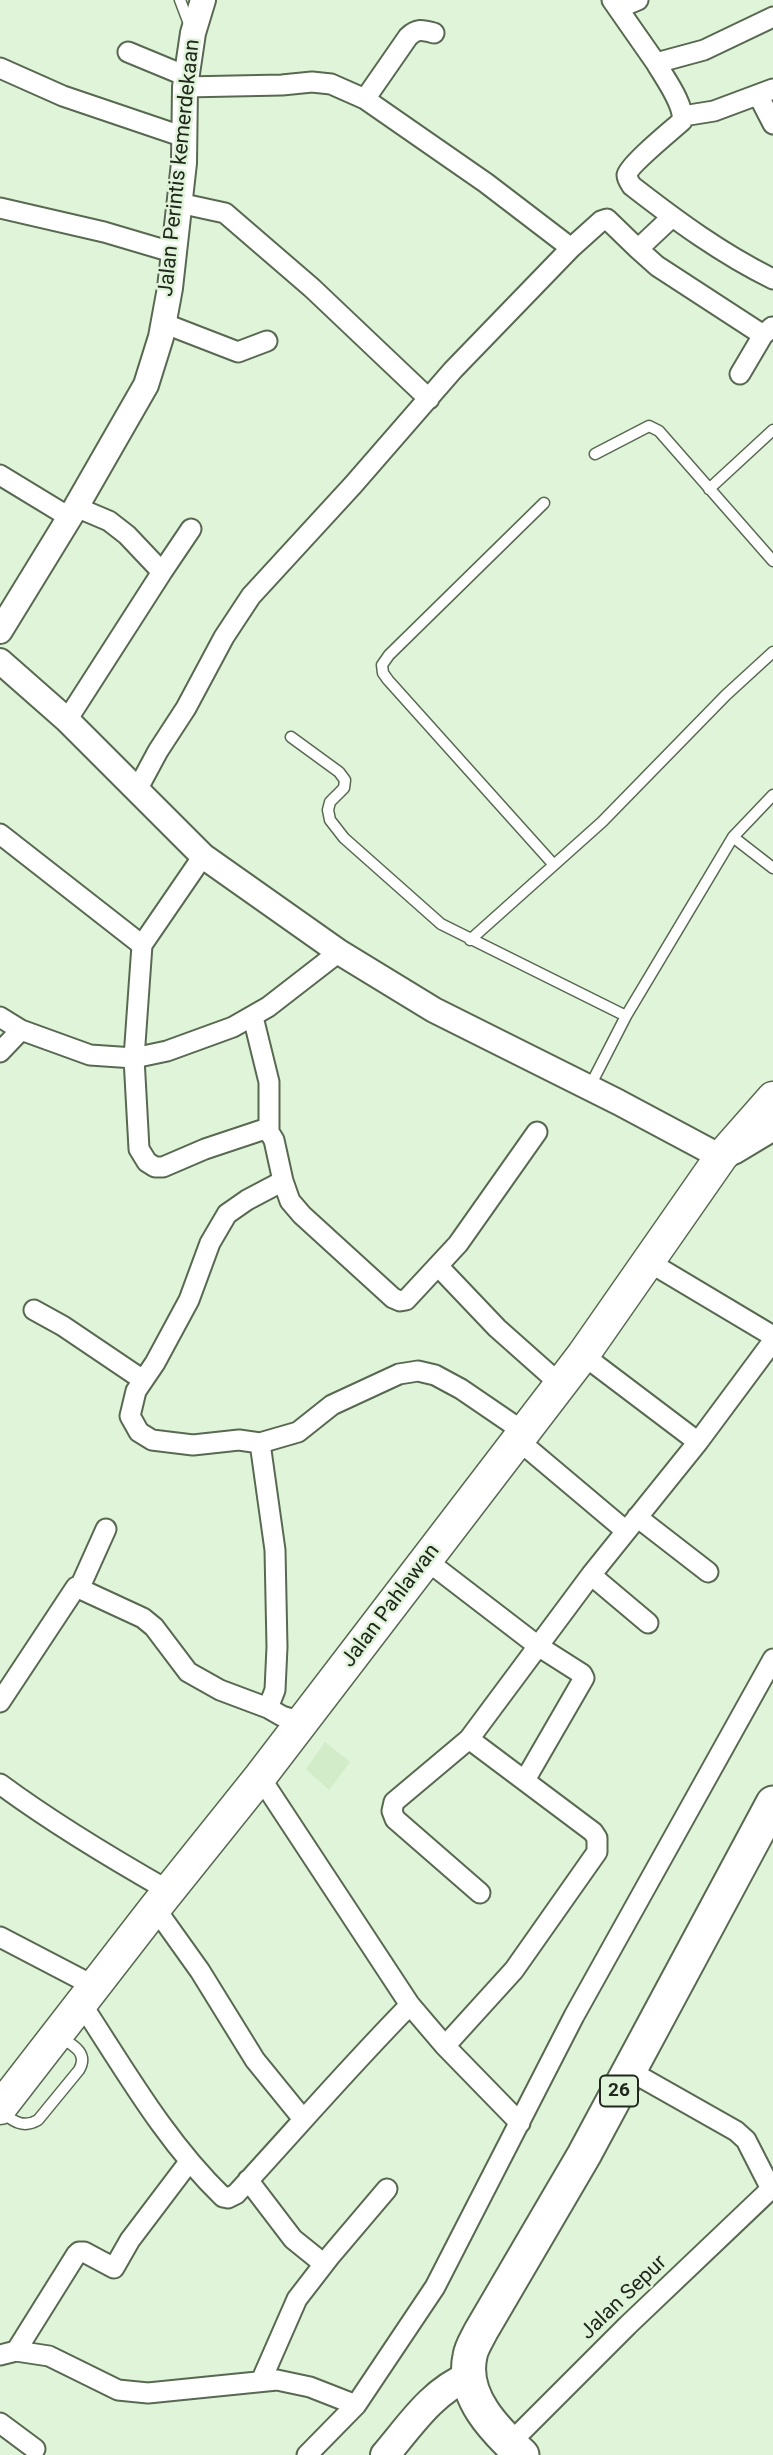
<!DOCTYPE html>
<style>
body{margin:0}
canvas{display:block;background:#e0f4d9}
</style>
<canvas width="773" height="2455"></canvas>
<script>
const c = document.querySelector('canvas').getContext('2d');
c.lineJoin = 'round';
function fill(path, color) { c.fillStyle = color; c.fill(path, 'evenodd'); }
function strokePath(path, color, width, dash) { c.strokeStyle = color; c.lineWidth = width; c.lineCap = dash ? 'butt' : 'round'; c.setLineDash(dash || []); c.stroke(path); }
function write(font, color, halo, rows, align = 'center') {
  c.font = font + ' Roboto,sans-serif'; c.lineWidth = 5; c.setLineDash([]); c.textBaseline = 'middle'; c.strokeStyle = halo; c.fillStyle = color; for (const [text, x, y, turn = 0] of rows) {
    c.save(); c.translate(x, y); c.rotate((+turn || 0) * Math.PI / 180); c.textAlign = isNaN(turn) ? turn : align; if (halo) c.strokeText(text, 0, 0); c.fillText(text, 0, 0); c.restore();
  }
}
fill(new Path2D(`
 M 325,1742 L 350,1762 L 329,1790 L 306,1769 Z`), '#d2ebc9');
const service = new Path2D(`
 M 180,0 L 191,29
 M 595,454 L 649,426 L 659,431 L 773,561
 M 709,489 L 773,430
 M 544,503 L 389,655 L 382,665 L 383,673 L 388,680 L 554,865
 M 291,737 L 339,772 L 345,780 L 344,788 L 330,802 L 328,810 L 330,820 L 344,838 L 441,924 L 626,1016 L 589,1088
 M 733,837 L 773,868
 M 470,940 L 602,822 L 726,695 L 773,652
 M 626,1016 L 733,837 L 773,795
 M 0,2111 C 13,2121 23,2129 38,2120 L 79,2070 C 89,2053 73,2045 60,2037`);
const minor = new Path2D(`
 M 612,0 L 656,63 L 704,50 L 773,17
 M 619,8 L 638,0
 M 128,52 L 186,76
 M 656,63 C 664,77 685,105 682,121 C 672,130 629,165 627,175 C 627,179 630,183 632,186 C 677,221 722,254 773,279
 M 0,68 L 63,96 L 184,137
 M 758,95 L 773,124
 M 365,99 L 408,37 C 417,28 423,30 434,33
 M 683,116 L 714,111 L 773,89
 M 179,203 L 225,213 L 312,288 L 429,399
 M 0,208 L 104,232 L 175,253
 M 571,248 L 601,221 L 607,219 L 638,249 L 672,217
 M 638,249 L 657,266 L 763,335
 M 163,323 L 238,352 L 267,341
 M 740,374 L 763,335 L 772,327
 M 0,475 L 69,517
 M 76,507 L 109,521 L 127,535 L 162,572
 M 67,720 L 162,572 L 191,529
 M 137,790 L 158,751 L 186,708 L 224,637 L 251,596 L 353,485 L 453,370 L 571,248 L 486,183 L 365,99 L 331,84 L 312,82 L 282,85 L 185,87
 M 0,834 L 142,945
 M 203,856 L 142,945 L 134,1058 L 139,1149 L 147,1162 L 155,1167 L 163,1167 L 205,1149 L 262,1130 L 269,1132 L 274,1140 L 283,1181 L 247,1200 L 227,1214 L 210,1243 L 189,1300 L 155,1363 L 136,1391 L 130,1416 L 139,1432 L 152,1440 L 193,1445 L 239,1440 L 260,1443 L 298,1432 L 332,1405 L 399,1374 L 418,1371 L 435,1375 L 461,1389 L 524,1432
 M 0,1017 L 21,1030 L 90,1055 L 134,1058 L 167,1051 L 233,1027 L 268,1007 L 339,952
 M 253,1017 L 269,1082 L 269,1132
 M 0,1052 L 21,1030
 M 283,1181 L 290,1201 L 302,1215 L 393,1298 L 400,1301 L 406,1300 L 458,1244 L 537,1132
 M 649,1262 L 773,1336
 M 438,1266 L 497,1328 L 560,1384
 M 34,1310 L 63,1326 L 143,1380
 M 583,1355 L 698,1442
 M 518,1440 L 626,1531
 M 260,1443 L 275,1550 L 277,1647 L 275,1690 L 268,1708
 M 637,1517 L 708,1572
 M 426,1560 L 538,1646 L 582,1674 L 584,1678 L 525,1780
 M 591,1575 L 648,1623
 M 79,1589 L 106,1529
 M 0,1702 L 76,1587 L 143,1618 L 154,1627 L 188,1672 L 220,1690 L 268,1708 L 282,1716 L 302,1722
 M 469,1739 L 591,1575 L 698,1442 L 773,1341
 M 260,1777 L 410,2005 L 445,2046 L 520,2123
 M 0,1784 C 54,1824 111,1858 169,1891
 M 155,1908 L 200,1971 L 255,2060 L 303,2119
 M 0,1937 L 94,1986
 M 81,2003 C 125,2070 165,2141 223,2197 L 228,2198 L 236,2194 C 294,2131 350,2066 410,2005
 M 445,2046 L 514,1970 L 597,1852 L 597,1838 L 593,1832 L 469,1739 L 394,1802 L 392,1811 L 395,1819 L 480,1893
 M 630,2071 L 736,2131 L 746,2140 L 771,2189
 M 248,2180 L 293,2239 L 324,2264
 M 16,2351 L 76,2255 L 79,2252 L 84,2252 L 114,2268 L 130,2240 L 189,2162
 M 0,2355 L 16,2351 L 49,2356 L 118,2390 L 148,2393 L 277,2380 L 310,2387 L 356,2405
 M 261,2381 L 297,2299 L 331,2255 L 387,2189
 M 0,2423 L 35,2449
 M 510,2443 L 628,2325 L 773,2187
 M 307,2455 L 356,2405 L 435,2287 L 574,2016 L 773,1659`);
const tertiary = new Path2D(`
 M 0,631 L 76,507 L 146,385 L 161,337 L 170,288 L 184,163 L 185,87 L 193,33 L 203,0
 M 0,661 L 67,720 L 203,856 L 339,952 L 434,1010 L 618,1102 L 721,1157`);
const secondary = new Path2D(`
 M 733,1150 L 773,1126
 M 385,2455 C 409,2427 432,2391 468,2377`);
const primary = new Path2D(`
 M 0,2108 L 155,1908 L 260,1777 L 583,1355 L 721,1157 L 773,1098`);
const trunk = new Path2D(`
 M 522,2455 C 495,2430 461,2396 470,2356 C 471,2348 477,2339 481,2331 L 584,2155 L 773,1803`);
strokePath(service, '#586951', 13);
strokePath(minor, '#586951', 23);
strokePath(tertiary, '#586951', 28);
strokePath(secondary, '#586951', 32);
strokePath(primary, '#586951', 35);
strokePath(trunk, '#586951', 37);
strokePath(service, '#fff', 10);
strokePath(minor, '#fff', 19);
strokePath(tertiary, '#fff', 24);
strokePath(secondary, '#fff', 28);
strokePath(primary, '#fff', 32);
strokePath(trunk, '#fff', 33);
for (const [x, y, w] of [
 [619,2091,38]
]) { const box = new Path2D(); box.roundRect(x - w / 2, y - 15.5, w, 31, 5); c.fillStyle = '#e0f4d9'; c.fill(box); strokePath(box, '#20271d', 2); }
write('bold 19px', '#20271d', null, [
 ["26",619,2091]
]);
write('21px', '#20271d', '#e0f4d9', [
 ["Jalan Perintis kemerdekaan",180,168,-84],
 ["Jalan Pahlawan",391,1606,-53],
 ["Jalan Sepur",624,2298,-44]
]);
</script>
